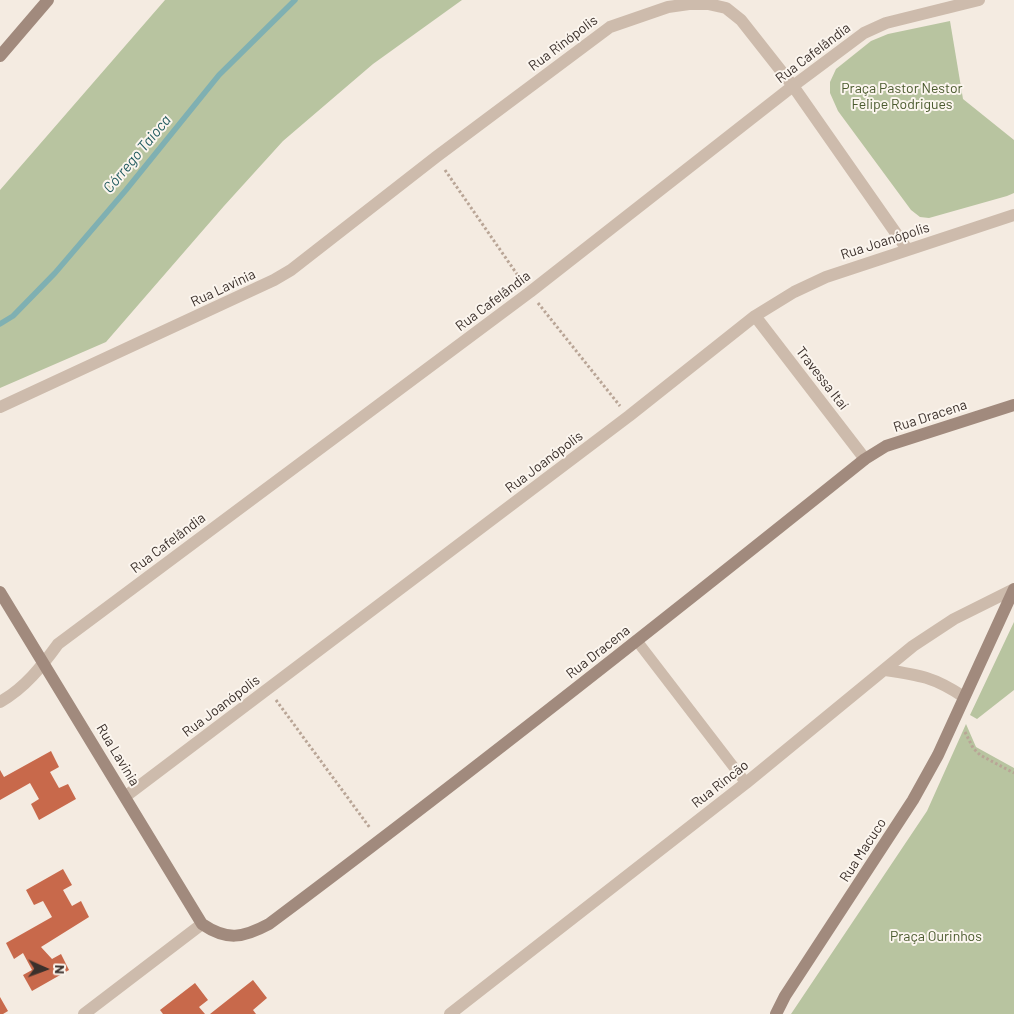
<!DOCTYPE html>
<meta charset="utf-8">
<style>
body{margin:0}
#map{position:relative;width:1014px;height:1014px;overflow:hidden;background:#f4ebe1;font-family:Barlow,sans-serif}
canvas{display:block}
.north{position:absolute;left:20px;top:944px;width:50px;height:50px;-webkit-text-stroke:4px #fbf5ee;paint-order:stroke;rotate:92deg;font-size:14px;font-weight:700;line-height:20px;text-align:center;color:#3b302b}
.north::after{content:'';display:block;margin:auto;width:18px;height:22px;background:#3b302b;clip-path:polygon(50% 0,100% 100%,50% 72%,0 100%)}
</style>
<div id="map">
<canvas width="1014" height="1014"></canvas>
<div class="north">N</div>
</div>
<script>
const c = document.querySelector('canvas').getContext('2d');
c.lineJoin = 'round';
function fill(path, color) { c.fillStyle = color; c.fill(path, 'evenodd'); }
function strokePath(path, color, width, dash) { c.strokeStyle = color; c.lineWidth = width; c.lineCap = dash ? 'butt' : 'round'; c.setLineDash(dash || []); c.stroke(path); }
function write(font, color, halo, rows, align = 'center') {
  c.font = font + ' Barlow,sans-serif'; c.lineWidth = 4; c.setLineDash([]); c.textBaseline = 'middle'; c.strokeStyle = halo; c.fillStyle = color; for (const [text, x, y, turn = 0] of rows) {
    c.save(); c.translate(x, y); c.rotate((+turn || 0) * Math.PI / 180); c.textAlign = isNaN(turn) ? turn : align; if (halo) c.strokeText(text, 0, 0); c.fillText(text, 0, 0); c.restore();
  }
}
fill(new Path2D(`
 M 165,0 L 462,0 L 373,64 L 283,141 L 224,206 L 106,342 L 0,388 L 0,190 Z
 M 950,21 L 963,99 L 1014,140 L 1014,193 L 1007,196 L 929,218 L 920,217 L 911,210 L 838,111 L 830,93 L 830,82 L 836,69 L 871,41 L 888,34 Z
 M 1014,622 L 1014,690 L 977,719 L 970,715 Z
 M 966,724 L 976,747 L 1014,768 L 1014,1014 L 791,1014 L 927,811 Z`), '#b8c4a0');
strokePath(new Path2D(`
 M 0,324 L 13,316 L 55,273 L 126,190 L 219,75 L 295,0`), '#7fb0b2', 5.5);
fill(new Path2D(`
 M 51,751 L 59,767 L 50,772 L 59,788 L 68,784 L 76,799 L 39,820 L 31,804 L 39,799 L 30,783 L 0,800 L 0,770 L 4,777 Z
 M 63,869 L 72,885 L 63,890 L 72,906 L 81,901 L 89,917 L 41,947 L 52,959 L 61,954 L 69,970 L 32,991 L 23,975 L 32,970 L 23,953 L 14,959 L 6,943 L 52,917 L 43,901 L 34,905 L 26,890 Z
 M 253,980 L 267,998 L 253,1010 L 256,1014 L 210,1014 Z
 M 195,983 L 208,1000 L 199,1007 L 205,1014 L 163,1014 L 160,1010 Z
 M 0,997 L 8,1011 L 3,1014 L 0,1014 Z`), '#c8694b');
strokePath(new Path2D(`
 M 445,170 L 521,280
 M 538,303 L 620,406
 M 276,700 L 370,828
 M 965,732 L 973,748 L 980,755 L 1014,773`), '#b9a596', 3, [2.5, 2.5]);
strokePath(new Path2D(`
 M 637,641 L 746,783`), '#cdbbac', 11);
strokePath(new Path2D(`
 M 755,316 L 865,459
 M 0,407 L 274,280 L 291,270 L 436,157 L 610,27 L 668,7 L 689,4 L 708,4 L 726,8 L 741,20 L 793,86 L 907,249
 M 885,670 C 920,675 934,677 964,697
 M 0,702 C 25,688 42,666 58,644 L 530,292 L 793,86 L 864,33 L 886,23 L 979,0
 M 126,796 L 629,416 L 755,316 L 794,292 L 826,277 L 1014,215
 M 84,1014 L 202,924
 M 450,1014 L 746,783 L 913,646 L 954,619 L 1014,589`), '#cdbbac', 12);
strokePath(new Path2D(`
 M 0,56 L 48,0
 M 0,592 L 202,924 C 227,941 243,938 269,924 C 471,773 668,617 865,459 L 886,446 L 1014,405
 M 776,1014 L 785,996 L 913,800 L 938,755 L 1014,589`), '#a18a7d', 12);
write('14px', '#3b302b', '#fbf5ee', [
 ["Rua Rinópolis",563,43,-37],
 ["Rua Cafelândia",813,53,-37],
 ["Rua Joanópolis",885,241,-18],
 ["Rua Lavinia",223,288,-25],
 ["Rua Cafelândia",493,301,-37],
 ["Travessa Itaí",822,378,52],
 ["Rua Dracena",930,416,-18],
 ["Rua Joanópolis",544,462,-37],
 ["Rua Cafelândia",168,543,-37],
 ["Rua Dracena",598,652,-38],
 ["Rua Joanópolis",221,706,-37],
 ["Rua Lavinia",118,755,59],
 ["Rua Rincão",720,784,-38],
 ["Rua Macuco",863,850,-57]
]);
write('14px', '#4a5a2e', '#fbf5ee', [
 ["Praça Pastor Nestor",902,88],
 ["Felipe Rodrigues",902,104],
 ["Praça Ourinhos",936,936]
]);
write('italic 15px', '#1f5a5e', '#fbf5ee', [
 ["Córrego Taioca",137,154,-50]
]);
</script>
